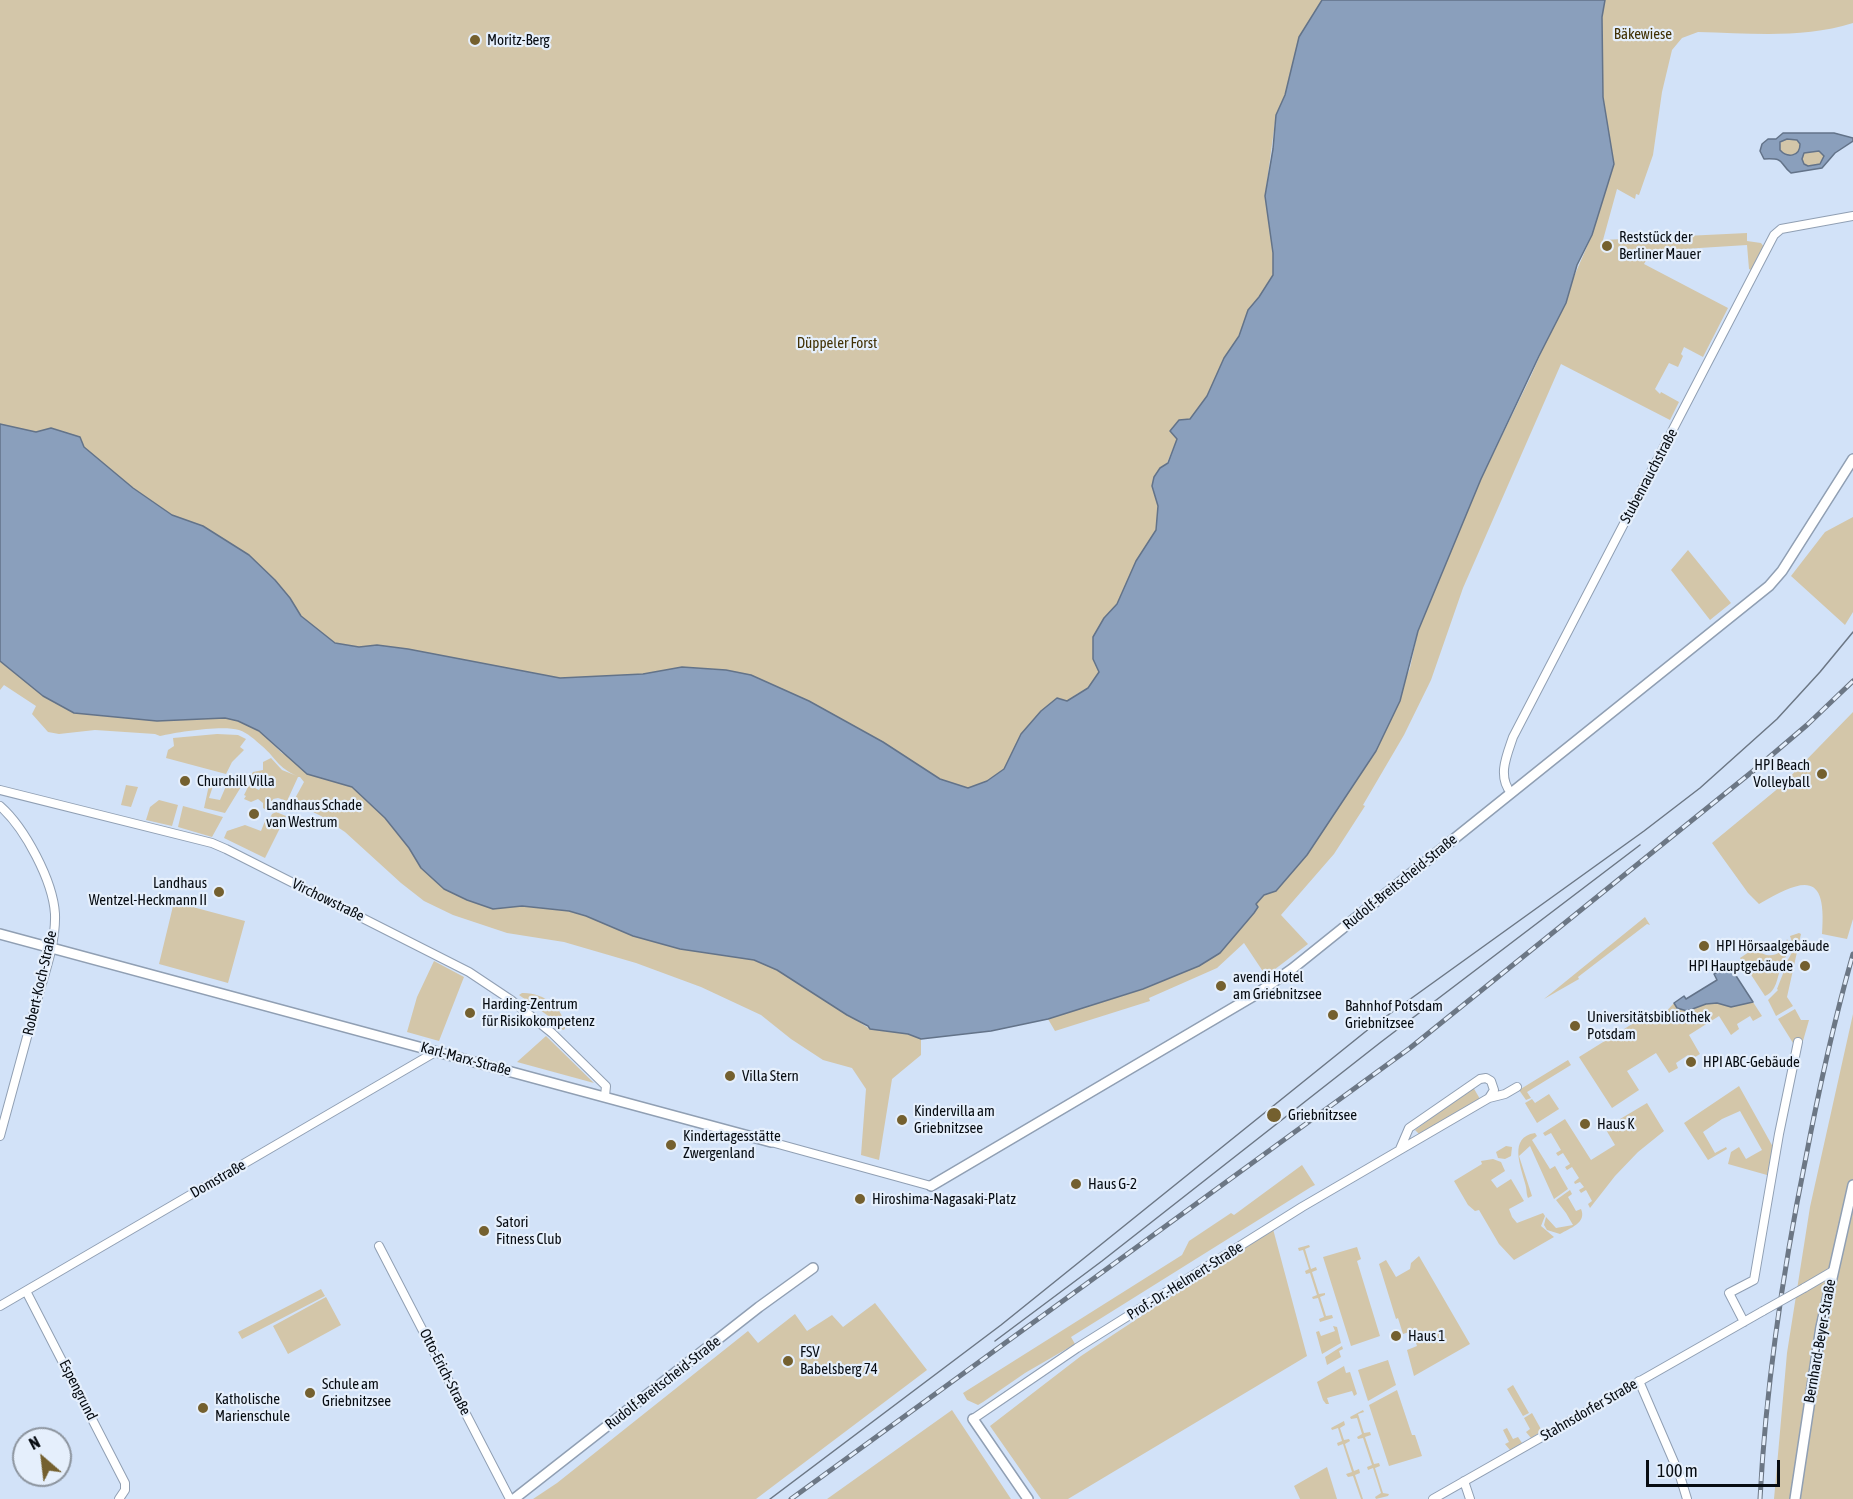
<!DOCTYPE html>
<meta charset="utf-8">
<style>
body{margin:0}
#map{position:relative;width:1853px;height:1499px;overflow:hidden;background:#d2e2f8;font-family:"Asap Condensed",sans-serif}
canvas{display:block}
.north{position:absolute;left:12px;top:1427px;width:60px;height:60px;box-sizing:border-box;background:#e5effc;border:2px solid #8c949e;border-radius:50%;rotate:332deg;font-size:16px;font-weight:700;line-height:24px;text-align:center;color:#070c12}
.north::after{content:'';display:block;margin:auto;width:21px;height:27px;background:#74602f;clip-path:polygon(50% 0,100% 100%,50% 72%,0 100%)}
.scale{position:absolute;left:1646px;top:1460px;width:134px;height:27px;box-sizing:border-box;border:3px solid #070c12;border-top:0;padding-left:8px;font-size:18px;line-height:21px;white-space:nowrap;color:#070c12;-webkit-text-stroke:4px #e5effc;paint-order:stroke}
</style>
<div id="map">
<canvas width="1853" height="1499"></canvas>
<div class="north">N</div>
<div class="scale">100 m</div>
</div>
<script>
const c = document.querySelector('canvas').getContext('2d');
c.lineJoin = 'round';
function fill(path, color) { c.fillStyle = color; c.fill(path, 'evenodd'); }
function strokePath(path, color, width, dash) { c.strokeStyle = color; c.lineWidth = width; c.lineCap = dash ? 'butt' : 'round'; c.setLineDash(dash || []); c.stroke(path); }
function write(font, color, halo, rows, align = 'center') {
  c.font = font + ' "Asap Condensed",sans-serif'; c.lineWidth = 4.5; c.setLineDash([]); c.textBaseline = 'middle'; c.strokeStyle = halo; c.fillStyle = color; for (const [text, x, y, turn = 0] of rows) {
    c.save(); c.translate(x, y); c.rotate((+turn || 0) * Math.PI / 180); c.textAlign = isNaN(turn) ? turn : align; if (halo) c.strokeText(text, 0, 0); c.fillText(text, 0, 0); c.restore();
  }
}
fill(new Path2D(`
 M 0,0 L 1322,0 L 1299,37 L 1285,95 L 1276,115 L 1265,196 L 1273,253 L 1273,275 L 1259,297 L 1248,310 L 1239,336 L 1224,358 L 1207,396 L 1177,439 L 1167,463 L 1160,468 L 1154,477 L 1152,486 L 1158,506 L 1156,530 L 1136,561 L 1117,604 L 1104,618 L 1093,658 L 1099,672 L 1088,688 L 1077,694 L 1021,734 L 1004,769 L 987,781 L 968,788 L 940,779 L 883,742 L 809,701 L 751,675 L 725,670 L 682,667 L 643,674 L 560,678 L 408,649 L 377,645 L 359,647 L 335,643 L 301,616 L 290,598 L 249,555 L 203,526 L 172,515 L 133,488 L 84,447 L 51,428 L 36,432 L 0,424 Z
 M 1605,0 L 1853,0 L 1853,23 C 1802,39 1750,33 1698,32 L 1682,38 L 1672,50 L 1662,92 L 1653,155 L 1639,195 L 1636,194 L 1635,199 L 1617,189 L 1603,240 L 1747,233 L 1747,241 L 1761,243 L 1764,247 L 1751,270 L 1749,269 L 1747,245 L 1652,251 L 1644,264 L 1728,308 L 1703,357 L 1684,347 L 1681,354 L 1683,356 L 1678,367 L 1669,363 L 1655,389 L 1660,394 L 1661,392 L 1679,402 L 1670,420 L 1561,364 L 1463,588 L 1431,680 L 1404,735 L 1363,805 L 1365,806 L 1334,854 L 1281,915 L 1308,944 L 1266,976 L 1244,943 L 1217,968 L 1149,998 L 1150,1001 L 1055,1031 L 1048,1019 L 1144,989 L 1199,966 L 1220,953 L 1253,912 L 1256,904 L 1264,895 L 1276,891 L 1307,855 L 1376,751 L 1410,668 L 1418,631 L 1452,548 L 1481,479 L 1531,376 L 1592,235 L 1614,164 L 1603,97 L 1602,17 Z
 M 1787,139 L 1797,140 L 1800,145 C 1799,158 1785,158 1779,148 L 1781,142 Z
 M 1819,151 L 1824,155 L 1820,165 L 1808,166 L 1804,164 L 1802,159 L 1804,153 Z
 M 1853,517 L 1853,612 L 1845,625 L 1791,576 L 1825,532 Z
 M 1688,550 L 1731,603 L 1710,620 L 1671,570 Z
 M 0,661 L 43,696 L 74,713 L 157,721 L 225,718 L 238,721 L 259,731 L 282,753 L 329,779 L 352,787 L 385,818 L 409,848 L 421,868 L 444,889 L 467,900 L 493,909 L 522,906 L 569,911 L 586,916 L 633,936 L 680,949 L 754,960 L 777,970 L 870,1029 L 908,1034 L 921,1039 L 921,1055 L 892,1079 L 879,1160 L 861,1155 L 866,1089 L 852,1068 L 823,1060 L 791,1039 L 761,1015 L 701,987 L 636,963 L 564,942 L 507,933 L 453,915 L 424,901 L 401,883 L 345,832 L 321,816 L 293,802 L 304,782 L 300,777 L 298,777 L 287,801 L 278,798 L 273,799 L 271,810 L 268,811 L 263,808 L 263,803 L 258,799 L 251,802 L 244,799 L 246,796 L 244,795 L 249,785 L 259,790 L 263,783 L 250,777 L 253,772 L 263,770 L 263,762 L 271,758 L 282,770 L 297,776 C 276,766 278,760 262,746 C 255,740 248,733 239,730 C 222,725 178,732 160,736 L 155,734 L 95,730 L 59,734 L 48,732 L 32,714 L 36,706 L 4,685 L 0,690 Z
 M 1853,712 L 1853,919 L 1847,939 L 1822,934 C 1827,871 1804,878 1759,904 L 1748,893 L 1712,843 L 1781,786 Z
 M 217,734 L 238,735 L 246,739 L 240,747 L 244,750 L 232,762 L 226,774 L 166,758 L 168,750 L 174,746 L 173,738 Z
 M 230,777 L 244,782 L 225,813 L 204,808 L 209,785 L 213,786 L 209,798 L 220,800 Z
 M 126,785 L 138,787 L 131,807 L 121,805 Z
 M 159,800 L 178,805 L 172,826 L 146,820 L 150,807 Z
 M 183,806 L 223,817 L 212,837 L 178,827 Z
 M 276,812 L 286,816 L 265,858 L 224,838 L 227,831 L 245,825 L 261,831 L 265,821 L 268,822 L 272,814 Z
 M 174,902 L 245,921 L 228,983 L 159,964 Z
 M 1645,917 L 1650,925 L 1647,924 L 1578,977 L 1579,979 L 1544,999 Z
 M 1799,933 L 1801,934 L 1787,997 L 1793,1006 L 1776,1016 L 1768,1000 L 1778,990 L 1777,989 L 1786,966 L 1784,965 C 1792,955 1795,949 1790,936 Z
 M 1787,939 C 1794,953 1784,955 1781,966 C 1777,978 1777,991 1765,996 L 1740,958 L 1755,948 C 1767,961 1784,956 1787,939 Z
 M 434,961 L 464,977 L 439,1041 L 407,1032 L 417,997 Z
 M 522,993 C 542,992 565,1007 565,1029 L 563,1030 L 547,1015 L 519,995 Z
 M 1753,1002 L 1762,1016 L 1753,1021 L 1750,1016 L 1737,1024 L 1739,1029 L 1731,1035 L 1719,1016 L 1689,1035 L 1700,1054 L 1692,1059 L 1688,1055 L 1676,1063 L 1678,1068 L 1669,1073 L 1656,1053 L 1627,1071 L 1639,1090 L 1612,1108 L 1579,1057 L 1653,1011 L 1663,1015 L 1674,1003 L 1677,1008 L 1696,1008 L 1706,1004 L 1717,1003 L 1731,1007 Z
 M 1795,1009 L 1801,1020 L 1809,1020 L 1803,1041 L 1798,1040 L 1793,1043 L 1778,1019 Z
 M 1853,1014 L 1853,1499 L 1774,1499 L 1787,1353 L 1810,1207 Z
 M 546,1036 L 594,1083 L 517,1062 Z
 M 1568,1060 L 1571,1065 L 1527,1092 L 1531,1098 L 1526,1100 L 1519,1090 Z
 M 1739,1086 L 1773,1147 L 1767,1175 L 1728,1164 L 1731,1152 L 1739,1147 L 1746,1159 L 1762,1150 L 1740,1111 L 1722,1119 L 1703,1132 L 1715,1153 L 1726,1147 L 1727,1149 L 1708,1160 L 1684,1123 Z
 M 1473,1087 L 1480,1099 L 1419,1134 L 1415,1130 Z
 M 1549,1094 L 1559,1109 L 1537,1123 L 1525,1103 L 1532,1099 L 1535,1103 Z
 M 1647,1103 L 1664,1131 L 1638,1152 L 1615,1176 L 1590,1208 L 1588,1204 L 1592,1201 L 1586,1190 L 1581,1193 L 1579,1190 L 1584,1187 L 1580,1182 L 1575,1184 L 1574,1182 L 1579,1178 L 1572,1167 L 1567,1170 L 1565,1167 L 1570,1164 L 1563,1153 L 1558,1156 L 1556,1153 L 1561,1150 L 1551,1133 L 1545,1136 L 1543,1133 L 1565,1119 L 1591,1160 L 1615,1145 L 1605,1128 Z
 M 1535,1133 L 1537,1136 L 1532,1140 L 1550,1169 L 1555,1166 L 1568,1189 L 1554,1199 L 1530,1146 L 1519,1156 L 1532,1196 L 1528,1198 C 1526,1193 1527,1189 1525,1183 C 1521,1167 1508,1137 1535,1133 Z
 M 1506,1146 L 1512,1147 L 1511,1156 L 1505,1159 L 1498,1158 L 1496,1152 Z
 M 1493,1159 L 1501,1162 L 1505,1171 L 1491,1180 L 1497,1188 L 1511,1179 L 1524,1201 L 1509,1209 L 1512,1217 L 1517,1223 L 1543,1213 L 1545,1216 L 1541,1226 L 1554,1237 L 1514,1260 L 1499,1244 L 1479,1210 L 1475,1211 L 1468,1205 L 1454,1181 L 1482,1164 L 1481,1161 Z
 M 1302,1165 L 1315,1185 L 1311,1187 L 1071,1337 L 1075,1344 L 1025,1373 L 983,1402 L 978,1405 L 967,1400 L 963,1393 L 1182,1255 L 1189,1241 L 1231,1213 L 1234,1215 Z
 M 1570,1190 L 1572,1194 L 1568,1197 L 1576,1211 L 1581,1209 C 1587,1223 1570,1228 1560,1234 L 1547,1230 L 1544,1225 L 1546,1217 L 1556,1228 L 1573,1225 L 1566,1213 L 1556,1200 Z
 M 1273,1229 L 1307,1356 L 1068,1499 L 1041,1499 L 990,1426 L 1081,1356 Z
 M 1309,1245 L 1310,1247 L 1305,1249 L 1311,1269 L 1316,1267 L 1317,1270 L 1312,1272 L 1319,1294 L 1325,1293 L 1325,1295 L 1320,1297 L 1326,1316 L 1332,1315 L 1333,1318 L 1320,1322 L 1319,1319 L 1324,1317 L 1318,1298 L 1313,1299 L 1312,1297 L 1317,1295 L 1310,1273 L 1306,1274 L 1305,1271 L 1309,1269 L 1303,1250 L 1299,1251 L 1298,1248 Z
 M 1357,1247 L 1361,1259 L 1357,1261 L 1380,1336 L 1351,1346 L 1323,1257 Z
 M 1419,1256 L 1470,1344 L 1414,1376 L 1407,1350 L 1417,1346 L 1412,1331 L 1403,1334 L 1398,1318 L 1396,1319 L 1379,1264 L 1386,1260 L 1396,1277 L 1410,1269 L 1411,1263 Z
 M 321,1289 L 325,1296 L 242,1339 L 238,1332 Z
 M 326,1297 L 341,1325 L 288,1354 L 273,1326 Z
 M 875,1303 L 927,1370 L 756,1499 L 533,1499 L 557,1483 L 748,1331 L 758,1343 L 795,1314 L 807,1331 L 832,1315 L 843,1327 Z
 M 1333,1326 L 1337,1327 L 1341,1343 L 1322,1354 L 1316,1332 L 1319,1331 L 1321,1336 L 1335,1331 Z
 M 1342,1346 L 1343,1349 L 1339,1351 L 1341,1357 L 1327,1365 L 1325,1357 Z
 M 1388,1360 L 1396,1385 L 1368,1401 L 1358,1370 Z
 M 1344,1366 L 1346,1373 L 1350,1372 L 1357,1394 L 1354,1396 L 1352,1391 L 1327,1398 L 1329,1404 L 1326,1404 L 1323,1400 L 1317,1382 Z
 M 1513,1385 L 1529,1413 L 1523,1416 L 1507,1389 Z
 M 1397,1390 L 1412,1435 L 1415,1435 L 1422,1456 L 1389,1466 L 1369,1405 Z
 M 952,1410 L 1011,1499 L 827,1499 Z
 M 1363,1410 L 1364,1412 L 1358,1414 L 1364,1433 L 1370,1432 L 1371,1435 L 1365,1437 L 1374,1464 L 1379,1463 L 1380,1466 L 1375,1468 L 1383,1493 L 1389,1494 L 1388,1496 L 1376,1499 L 1375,1497 L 1381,1493 L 1373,1468 L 1368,1470 L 1367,1467 L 1372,1465 L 1363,1438 L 1358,1439 L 1357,1437 L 1362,1434 L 1357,1418 L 1351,1419 L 1350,1417 Z
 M 1532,1413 L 1542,1431 L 1531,1438 L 1526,1432 L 1530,1429 L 1524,1418 Z
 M 1344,1421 L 1345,1425 L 1340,1428 L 1344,1440 L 1349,1439 L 1350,1441 L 1345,1444 L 1354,1471 L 1359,1469 L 1360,1473 L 1355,1475 L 1363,1499 L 1368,1499 L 1361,1499 L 1353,1476 L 1348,1477 L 1346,1474 L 1352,1472 L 1343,1444 L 1338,1446 L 1337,1443 L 1342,1441 L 1338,1428 L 1332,1430 L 1331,1428 Z
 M 1507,1428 L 1513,1439 L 1518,1437 L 1522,1443 L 1510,1450 L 1505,1444 L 1509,1442 L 1503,1430 Z
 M 1327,1467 L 1337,1499 L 1300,1499 L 1294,1486 Z`), '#d3c6a9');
const water = new Path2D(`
 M 1322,0 L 1605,0 L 1602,17 L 1603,97 L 1614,164 L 1592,235 L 1577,265 L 1566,303 L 1539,356 L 1481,479 L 1418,631 L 1400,701 L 1376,751 L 1307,855 L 1276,891 L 1264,895 L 1256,904 L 1258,907 L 1254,913 L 1220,953 L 1199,966 L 1143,989 L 1048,1019 L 991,1031 L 921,1039 L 908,1034 L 870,1029 L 868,1026 L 847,1015 L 777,970 L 754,960 L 680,949 L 633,936 L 586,916 L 569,911 L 522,906 L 493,909 L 467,900 L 444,889 L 421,868 L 409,848 L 385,818 L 352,787 L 307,774 L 259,731 L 238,721 L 225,718 L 157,721 L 74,713 L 43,696 L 0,661 L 0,424 L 36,432 L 51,428 L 80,437 L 84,447 L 133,488 L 172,515 L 203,526 L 249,555 L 275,580 L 290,598 L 301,616 L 335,643 L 359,647 L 377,645 L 408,649 L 560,678 L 643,674 L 682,667 L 726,670 L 751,675 L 809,701 L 883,742 L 940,779 L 968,788 L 987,781 L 1004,769 L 1021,734 L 1041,711 L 1057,698 L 1067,701 L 1088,688 L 1099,672 L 1093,659 L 1093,637 L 1104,618 L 1117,604 L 1136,561 L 1156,530 L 1158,506 L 1152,486 L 1154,477 L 1160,468 L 1168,463 L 1177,439 L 1170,431 L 1179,420 L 1190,419 L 1207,396 L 1224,358 L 1239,336 L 1248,310 L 1259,297 L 1273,275 L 1273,253 L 1265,196 L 1273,149 L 1276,115 L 1285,95 L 1299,37 Z
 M 1783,133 L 1834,133 L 1853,138 L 1853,141 L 1835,153 L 1822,168 L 1791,173 C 1778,162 1786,158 1764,159 L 1760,151 L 1762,144 L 1768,139 L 1776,139 ZM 1787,139 L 1797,140 L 1800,144 C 1800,157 1787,158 1780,150 L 1780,142 ZM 1819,151 L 1824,156 L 1820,164 L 1808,166 L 1804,164 L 1802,159 L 1804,153 Z
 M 1729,965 L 1753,1002 L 1731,1007 L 1717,1003 L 1706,1004 L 1687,1011 L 1677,1008 L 1674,1003 L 1684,996 L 1686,999 L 1717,980 L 1714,974 Z`);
fill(water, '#8a9fbc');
strokePath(water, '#637389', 1.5);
const minor = new Path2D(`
 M 0,790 L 212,843 L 226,849 L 469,972 L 511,1000 L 552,1033 L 606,1086 L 605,1096
 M 1511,793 C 1497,776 1507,755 1513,737 L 1774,235 L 1781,229 L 1853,216
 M 0,806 C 25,828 53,881 55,914 C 56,944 44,975 36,1004 C 24,1048 12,1092 0,1136
 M 1489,1098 L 1505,1094 L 1517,1087
 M 771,1142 L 931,1186
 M 379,1246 L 510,1499
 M 1804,1288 L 1833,1271
 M 26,1291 L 125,1483 L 125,1490 L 119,1499
 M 0,1306 L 437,1051
 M 1744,1322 L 1729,1293 L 1754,1280 L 1779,1134 L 1798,1042
 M 1639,1381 L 1680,1476 L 1687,1499
 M 973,1419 L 1077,1348 L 1302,1207 L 1489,1098 L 1494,1090 L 1491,1081 L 1486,1078 L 1480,1079 L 1409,1128 L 1400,1149
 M 1464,1481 L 1470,1499
 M 1433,1499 L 1763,1311`);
const tertiary = new Path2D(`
 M 0,934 L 771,1142
 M 931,1186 L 1255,995 L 1292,969 L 1769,586 L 1782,571 L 1853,459
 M 973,1419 L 1028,1499
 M 514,1499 L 759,1307 L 813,1268
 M 1795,1499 L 1821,1327 L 1853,1185`);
strokePath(minor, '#909fb3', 10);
strokePath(tertiary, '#909fb3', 12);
strokePath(minor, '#fff', 8);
strokePath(tertiary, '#fff', 9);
strokePath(new Path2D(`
 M 995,1341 L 1102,1261 L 1381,1042 L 1640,845
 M 770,1499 L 1001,1325 L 1370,1028 L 1644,831 L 1700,788 L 1777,719 L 1820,672 L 1853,632`), '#6c7785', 1.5);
const rail = new Path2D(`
 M 791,1499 L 1410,1048 L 1753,771 L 1807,725 L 1853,681
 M 1760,1499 C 1766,1384 1783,1270 1806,1157 C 1819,1089 1834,1021 1853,954`);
strokePath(rail, '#6c7785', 5);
strokePath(rail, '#e5effc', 3, [9]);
const minorBridge = new Path2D(`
 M 1763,1311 L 1804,1288`);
strokePath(minorBridge, '#909fb3', 10, []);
strokePath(minorBridge, '#fff', 8);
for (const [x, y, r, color] of [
 [475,40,6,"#74602f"],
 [1607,246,6,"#74602f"],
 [1822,774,6,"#74602f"],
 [185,781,6,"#74602f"],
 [254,814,6,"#74602f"],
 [219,892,6,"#74602f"],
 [1704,946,6,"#74602f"],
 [1805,966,6,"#74602f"],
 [1221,986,6,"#74602f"],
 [470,1013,6,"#74602f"],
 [1333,1015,6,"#74602f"],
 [1575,1026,6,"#74602f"],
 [1691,1062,6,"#74602f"],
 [730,1076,6,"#74602f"],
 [1274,1115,8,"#74602f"],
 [902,1120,6,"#74602f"],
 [1585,1124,6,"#74602f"],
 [671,1145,6,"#74602f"],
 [1076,1184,6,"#74602f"],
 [860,1199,6,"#74602f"],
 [484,1231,6,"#74602f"],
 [1396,1336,6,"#74602f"],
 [788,1361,6,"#74602f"],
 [310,1393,6,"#74602f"],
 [203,1408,6,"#74602f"]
]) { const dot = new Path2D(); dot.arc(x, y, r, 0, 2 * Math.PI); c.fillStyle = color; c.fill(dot); strokePath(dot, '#e5effc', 2); }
write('15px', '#413104', '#e5effc', [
 ["Bäkewiese",1643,34],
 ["Düppeler Forst",837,343]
]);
write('15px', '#070c12', '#e5effc', [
 ["Moritz-Berg",487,40],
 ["Reststück der",1619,237],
 ["Berliner Mauer",1619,254],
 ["HPI Beach",1810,765,"right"],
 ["Volleyball",1810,782,"right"],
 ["Churchill Villa",197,781],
 ["Landhaus Schade",266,805],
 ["van Westrum",266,822],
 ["Landhaus",207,883,"right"],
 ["Wentzel-Heckmann II",207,900,"right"],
 ["HPI Hörsaalgebäude",1716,946],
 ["HPI Hauptgebäude",1793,966,"right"],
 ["avendi Hotel",1233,977],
 ["am Griebnitzsee",1233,994],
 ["Harding-Zentrum",482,1004],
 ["für Risikokompetenz",482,1021],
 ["Bahnhof Potsdam",1345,1006],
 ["Griebnitzsee",1345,1023],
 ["Universitätsbibliothek",1587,1017],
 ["Potsdam",1587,1034],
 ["HPI ABC-Gebäude",1703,1062],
 ["Villa Stern",742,1076],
 ["Kindervilla am",914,1111],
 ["Griebnitzsee",914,1128],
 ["Griebnitzsee",1288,1115],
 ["Haus K",1597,1124],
 ["Kindertagesstätte",683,1136],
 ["Zwergenland",683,1153],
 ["Haus G-2",1088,1184],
 ["Hiroshima-Nagasaki-Platz",872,1199],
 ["Satori",496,1222],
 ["Fitness Club",496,1239],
 ["Haus 1",1408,1336],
 ["FSV",800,1352],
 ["Babelsberg 74",800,1369],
 ["Schule am",322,1384],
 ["Griebnitzsee",322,1401],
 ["Katholische",215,1399],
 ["Marienschule",215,1416]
], 'left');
write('15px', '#070c12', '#e5effc', [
 ["Stubenrauchstraße",1649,476,-62],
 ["Rudolf-Breitscheid-Straße",1400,882,-39],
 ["Virchowstraße",328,900,26],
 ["Robert-Koch-Straße",40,983,-77],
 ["Karl-Marx-Straße",466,1059,15],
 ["Domstraße",218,1179,-30],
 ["Prof.-Dr.-Helmert-Straße",1185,1281,-32],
 ["Bernhard-Beyer-Straße",1820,1341,-80],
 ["Otto-Erich-Straße",445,1372,63],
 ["Rudolf-Breitscheid-Straße",663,1383,-38],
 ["Espengrund",78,1390,63],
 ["Stahnsdorfer Straße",1589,1410,-30]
]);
</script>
